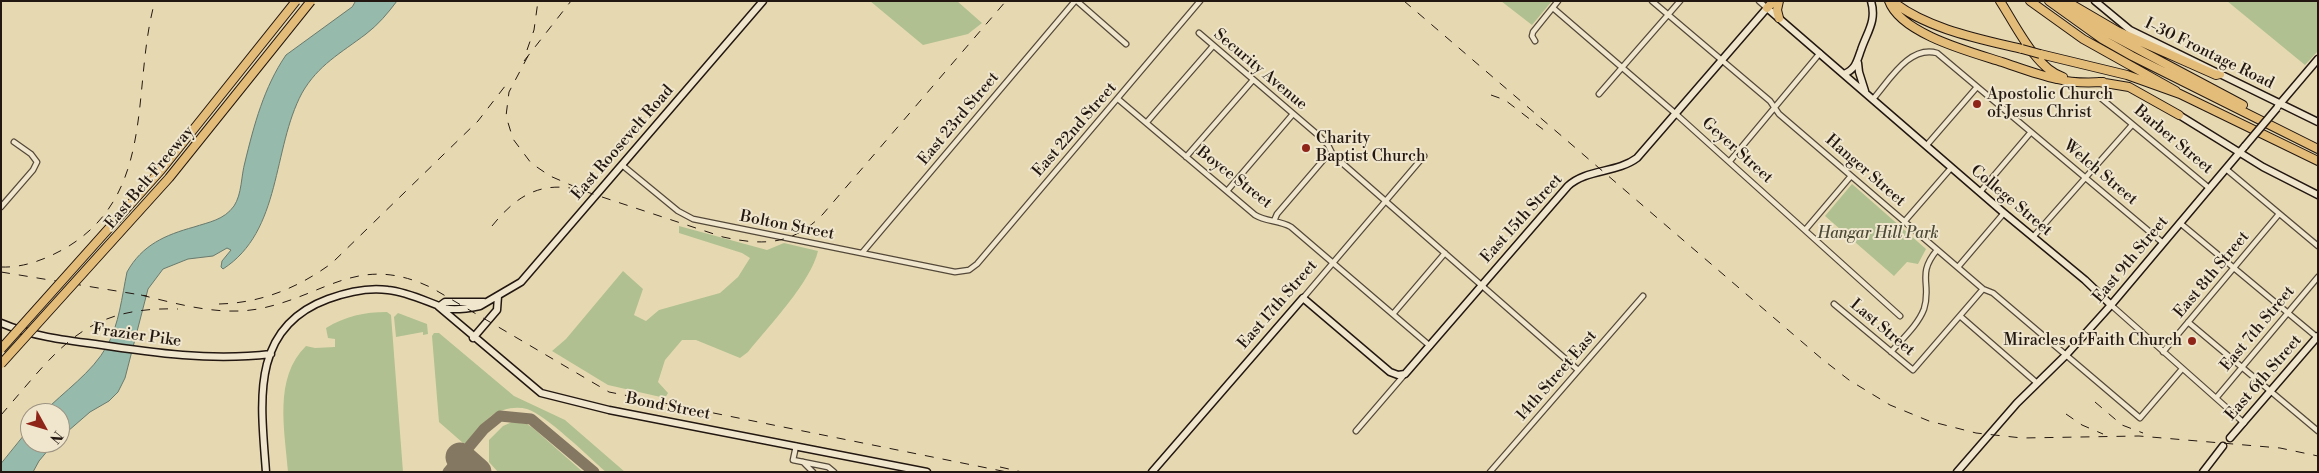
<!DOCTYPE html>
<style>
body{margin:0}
#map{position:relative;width:2319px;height:473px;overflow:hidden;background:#e6d9b2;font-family:"Libre Bodoni",serif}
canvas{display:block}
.frame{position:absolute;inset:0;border:2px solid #231711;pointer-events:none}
.north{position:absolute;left:20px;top:403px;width:50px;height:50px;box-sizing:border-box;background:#efe6cd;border:1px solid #9d9382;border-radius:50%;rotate:129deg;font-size:14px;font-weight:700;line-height:20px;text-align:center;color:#231711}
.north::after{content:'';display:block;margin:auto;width:18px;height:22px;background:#8f2418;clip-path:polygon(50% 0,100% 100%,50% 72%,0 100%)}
</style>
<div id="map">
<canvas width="2319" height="473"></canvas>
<div class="frame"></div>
<div class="north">N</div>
</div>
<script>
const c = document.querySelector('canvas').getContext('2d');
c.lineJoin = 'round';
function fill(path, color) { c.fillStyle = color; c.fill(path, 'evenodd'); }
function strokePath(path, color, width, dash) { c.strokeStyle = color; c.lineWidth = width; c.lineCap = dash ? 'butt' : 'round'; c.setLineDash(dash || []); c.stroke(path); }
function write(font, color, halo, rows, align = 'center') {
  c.font = font + ' "Libre Bodoni",serif'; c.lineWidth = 4; c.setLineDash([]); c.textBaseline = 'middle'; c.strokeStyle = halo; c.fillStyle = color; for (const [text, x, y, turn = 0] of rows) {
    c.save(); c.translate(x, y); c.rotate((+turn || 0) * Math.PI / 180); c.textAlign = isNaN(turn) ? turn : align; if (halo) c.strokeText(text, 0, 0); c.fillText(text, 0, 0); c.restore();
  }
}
fill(new Path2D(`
 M 870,1 L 957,1 L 982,23 L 968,34 L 923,45 Z
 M 1501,1 L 1552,1 L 1532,25 Z
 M 2227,1 L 2318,1 L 2318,51 L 2305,65 Z
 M 1852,184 L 1926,249 L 1918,264 L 1907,262 L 1894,276 L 1825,216 Z
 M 679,226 L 767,250 L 784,243 L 818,251 C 811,282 768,327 748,352 L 740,358 L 696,340 L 682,340 L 665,360 L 658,382 L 668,393 L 665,398 L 608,385 L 552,351 L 566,339 L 623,271 L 643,289 L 634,315 L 646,321 L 659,310 L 720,293 L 738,277 L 750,258 L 742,253 L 679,233 Z
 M 387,312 L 391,315 L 403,472 L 288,472 C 285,431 273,378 306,346 L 315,348 L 335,347 L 335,339 L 328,338 L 326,328 C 346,316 364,312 387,312 Z
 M 398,313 L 427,324 L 428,334 L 423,335 L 423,332 L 396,337 L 394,317 Z
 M 434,333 L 439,333 L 514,396 L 565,420 L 625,472 L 606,472 C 589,457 546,415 527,409 C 515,406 501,409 491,416 C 482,423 475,434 468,443 L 463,443 L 439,422 L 432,336 Z
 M 512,422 L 527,424 L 533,428 L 583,472 L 498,472 L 489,462 L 489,440 L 503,426 Z`), '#b0c090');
const water = new Path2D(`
 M 356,1 L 397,1 C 388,13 378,25 366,34 C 341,53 318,65 302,93 C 272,149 282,231 223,269 L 221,267 L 222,261 L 231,250 L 227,248 L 213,256 L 188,259 L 163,269 L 148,289 L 125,378 L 118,392 L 109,401 L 90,412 L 60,438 L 60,413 L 43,413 C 64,391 92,373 107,346 C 119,325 122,296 127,272 C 142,245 165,235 194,227 C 209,222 224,220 234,206 C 242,194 241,176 245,162 C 254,125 264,87 286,55 L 352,7 Z
 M 30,428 L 30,443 L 54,443 L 39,461 L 33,472 L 1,472 L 1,464 Z`);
fill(water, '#96baab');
strokePath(water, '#68796d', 1);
strokePath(new Path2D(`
 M 448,472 L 484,429 L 500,416 L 531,419 L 594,472`), '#847862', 11);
strokePath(new Path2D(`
 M 460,457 L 477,472`), '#847862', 29);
const street = new Path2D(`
 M 1077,1 L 1126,44
 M 1652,1 L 1770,101 L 1779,114 L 1983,289 L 1993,293 L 2140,418 L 2182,369
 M 1759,1 L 1767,8
 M 1553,8 L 1676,114 L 1900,316
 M 1199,33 L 1318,135 L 1328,145 L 1333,155 L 1578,370
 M 1535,41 L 1532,36 L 1533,32 L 1558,1
 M 1599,94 L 1680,1
 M 2096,94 L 2209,188
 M 1118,99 L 1255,215 C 1266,222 1279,220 1291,227 L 1430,346
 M 1873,99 C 1889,81 1909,45 1937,53 L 2163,243
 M 1147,122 L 1213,46
 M 1926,146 L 1977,87
 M 1186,157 L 1253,80
 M 1730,161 L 1820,53
 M 622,165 L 678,211 L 693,219 L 955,272 L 969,270 L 977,264 L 1200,1
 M 2226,169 L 2318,246
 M 1227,191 L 1293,114
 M 1980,192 L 2031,132
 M 1,207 L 33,170 L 37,162 L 31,154 L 14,142
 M 1274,221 L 1277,214 L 1325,158 L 1333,155
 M 1904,222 L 1951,168
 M 2180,223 L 2318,338
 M 1806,229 L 1851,176
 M 2033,237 L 2132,125
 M 862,253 L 1075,1
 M 1958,267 L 2004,213
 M 1303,298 L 1424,156
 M 1834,304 L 1913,370 L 1983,289
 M 2111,305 L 2244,423
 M 1393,314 L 1445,253
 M 1960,316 L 2037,383
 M 2188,322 L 2318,431
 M 1891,352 C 1902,339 1918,325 1924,309 C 1932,284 1916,275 1937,250
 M 2163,352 L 2279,214
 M 2217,397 L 2318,277
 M 1356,431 L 1405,374
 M 796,446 L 793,460 L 828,467 L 834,472
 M 803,462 L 813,472
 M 1490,472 L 1643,296`);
const secondary = new Path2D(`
 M 2095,1 L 2130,30 L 2318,122
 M 1858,63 L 1859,72 L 1865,91
 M 1844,74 C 1856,69 1857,61 1861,50 C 1867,32 1877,21 1871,1
 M 2278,106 L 2318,59
 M 2179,115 L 2263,167 L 2318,195
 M 441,305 L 445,302 L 484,302
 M 438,306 L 541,393 L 609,410 L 927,472
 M 1,323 C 31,336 63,340 95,344 C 154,353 211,361 271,354
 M 473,338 L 497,310 L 498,296
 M 2230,438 L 2318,336
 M 266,472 C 261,403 249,328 328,299 C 347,292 367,287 388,290 C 408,292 427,302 445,308 C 455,311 470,308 480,306 L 521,282 L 763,1
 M 1152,472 L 1303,298 L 1390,372 L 1398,375 L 1405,374 L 1568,186 C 1586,169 1617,173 1637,158 L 1767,8 L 2004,213 L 2085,280 L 2111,305
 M 1957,472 L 2017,403 L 2066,355 L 2111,305 L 2245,146
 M 2203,472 L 2223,446`);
const highway = new Path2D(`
 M 1889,1 C 1901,34 1971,52 2002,62 C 2020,68 2038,75 2057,79 C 2072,83 2087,83 2103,82
 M 1892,1 C 1927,29 1980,39 2022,49
 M 2000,1 C 2015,24 2036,69 2063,77
 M 2030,1 L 2083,39 L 2176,91
 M 2049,1 L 2102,39 L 2132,56 L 2318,149
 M 2059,1 L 2100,29 L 2243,105
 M 2071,4 L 2119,32 L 2216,75 L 2220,74
 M 1767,8 L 1774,1
 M 1779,18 L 1777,10 L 1779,1
 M 2040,54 L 2127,75 L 2180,94 L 2318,161
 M 2099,82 L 2129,87 L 2179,115`);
strokePath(street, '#544839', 7);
strokePath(secondary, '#231711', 9);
strokePath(highway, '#231711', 10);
strokePath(street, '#efe6cd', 4.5);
strokePath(secondary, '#efe6cd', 6);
strokePath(highway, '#e3bc79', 8);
strokePath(new Path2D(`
 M 1404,1 L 1822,359 L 1849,380 L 1890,405 L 1929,421 L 1976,433 L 2022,438 L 2139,436 L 2280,448 L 2318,456
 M 527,50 L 534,30 L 538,1
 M 528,56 L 509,92 L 506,116 L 513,139 L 531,163 L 550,176 L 587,192 L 723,237 C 764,246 793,245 823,214 L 1006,1
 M 524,61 L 571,1
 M 1491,95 L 1505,100 L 1549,134
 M 492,226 C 513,200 535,183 570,188
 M 1,267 C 25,268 49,258 69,246 C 157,191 131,86 155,1
 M 1,272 L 147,296
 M 141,295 C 178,304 219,316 258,309 C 326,296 358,252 432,288 L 609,392 L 1007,472
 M 219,304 C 261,303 298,288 332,263 L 478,121 L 509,81
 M 2095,402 L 2122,425 L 2143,433
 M 2066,414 L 2082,425 L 2103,434
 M 1,415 C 58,350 83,306 178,309
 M 1000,467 L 1022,472`), '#231711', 1, [9, 9]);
const secondaryBridge = new Path2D(`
 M 2245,146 L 2277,108`);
const highwayBridge = new Path2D(`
 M 2022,49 L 2040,54
 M 1,349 L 161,170 L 296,1
 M 1,364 L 169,178 L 311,1`);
strokePath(secondaryBridge, '#231711', 9, []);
strokePath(highwayBridge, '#231711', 10, []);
strokePath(secondaryBridge, '#efe6cd', 6);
strokePath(highwayBridge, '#e3bc79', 8);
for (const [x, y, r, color] of [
 [1977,104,5,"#8f2418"],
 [1306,148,5,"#8f2418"],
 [2192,341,5,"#8f2418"]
]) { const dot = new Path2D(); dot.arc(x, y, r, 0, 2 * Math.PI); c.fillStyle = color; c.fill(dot); strokePath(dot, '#efe6cd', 2); }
write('16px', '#231711', '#efe6cd', [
 ["I-30 Frontage Road",2209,54,26],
 ["Security Avenue",1260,70,40],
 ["East 23rd Street",959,119,-50],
 ["East 22nd Street",1075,130,-49],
 ["Barber Street",2173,140,40],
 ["East Roosevelt Road",623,143,-49],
 ["Geyer Street",1737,151,42],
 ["Hanger Street",1865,171,41],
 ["Welch Street",2100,173,40],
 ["East Belt Freeway",150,178,-50],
 ["Boyce Street",1234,178,38],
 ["College Street",2011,201,40],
 ["East 15th Street",1522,219,-48],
 ["Bolton Street",787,226,11],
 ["East 9th Street",2131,260,-50],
 ["East 8th Street",2212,275,-50],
 ["East 17th Street",1278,305,-49],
 ["Last Street",1882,328,40],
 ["East 7th Street",2258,329,-50],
 ["Frazier Pike",137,336,8],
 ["14th Street East",1557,376,-49],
 ["East 6th Street",2264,378,-49],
 ["Bond Street",668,407,11]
]);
write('16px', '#231711', '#efe6cd', [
 ["Apostolic Church",1987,95],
 ["of Jesus Christ",1987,113],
 ["Charity",1316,139],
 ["Baptist Church",1316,157],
 ["Miracles of Faith Church",2182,341,"right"]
], 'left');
write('italic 16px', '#4d4a37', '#efe6cd', [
 ["Hangar Hill Park",1878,234]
]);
</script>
